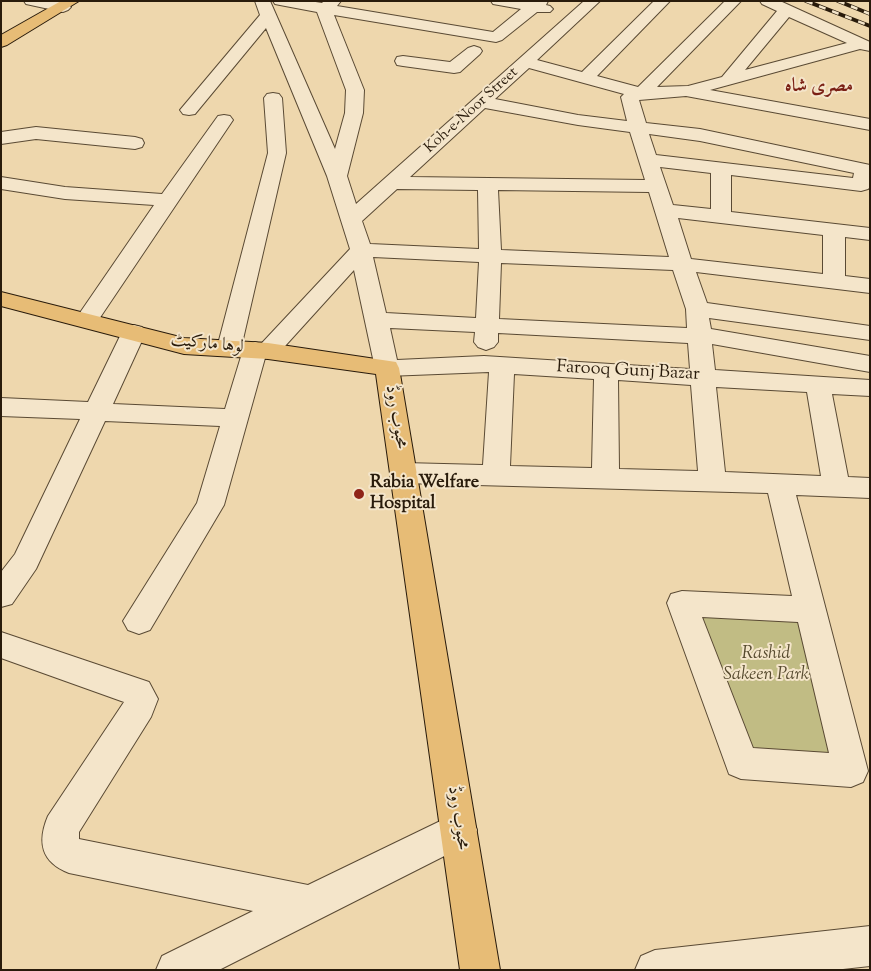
<!DOCTYPE html>
<meta charset="utf-8">
<style>
body{margin:0}
#map{position:relative;width:871px;height:971px;overflow:hidden;background:#eed7ad;font-family:"Sorts Mill Goudy",serif}
canvas{display:block}
.frame{position:absolute;inset:0;border:2px solid #291b0b;pointer-events:none}
</style>
<div id="map">
<canvas width="871" height="971"></canvas>
<div class="frame"></div>
</div>
<script>
const c = document.querySelector('canvas').getContext('2d');
c.lineJoin = 'round';
function fill(path, color) { c.fillStyle = color; c.fill(path, 'evenodd'); }
function strokePath(path, color, width, dash) { c.strokeStyle = color; c.lineWidth = width; c.lineCap = dash ? 'butt' : 'round'; c.setLineDash(dash || []); c.stroke(path); }
function write(font, color, halo, rows, align = 'center') {
  c.font = font + ' "Sorts Mill Goudy",Amiri,serif'; c.lineWidth = 4; c.setLineDash([]); c.textBaseline = 'middle'; c.strokeStyle = halo; c.fillStyle = color; for (const [text, x, y, turn = 0] of rows) {
    c.save(); c.translate(x, y); c.rotate((+turn || 0) * Math.PI / 180); c.textAlign = isNaN(turn) ? turn : align; if (halo) c.strokeText(text, 0, 0); c.fillText(text, 0, 0); c.restore();
  }
}
fill(new Path2D(`
 M 682,603 L 811,610 L 851,771 L 741,763 Z`), '#c1bc84');
const minor = new Path2D(`
 M 24,1 L 56,1 L 68,4 L 71,7 L 68,10 L 63,12 L 26,4 Z
 M 255,1 L 270,1 L 335,149 L 345,113 L 346,90 L 317,12 L 280,5 L 275,4 L 273,1 L 309,1 L 322,3 L 324,1 L 341,1 L 337,6 L 493,32 L 521,9 L 493,4 L 491,1 L 548,1 L 546,5 L 550,6 L 553,9 L 550,12 L 537,12 L 502,40 L 496,42 L 334,15 L 364,90 L 363,113 L 347,176 L 356,204 L 584,1 L 600,1 L 537,60 L 582,72 L 654,1 L 670,1 L 597,76 L 638,87 L 725,1 L 741,1 L 657,87 L 688,86 L 722,77 L 777,11 L 762,4 L 760,1 L 780,1 L 870,42 L 870,51 L 860,49 L 710,90 L 870,119 L 870,130 L 686,96 L 639,100 L 646,123 L 700,129 L 870,165 L 870,187 L 868,189 L 861,191 L 731,175 L 731,212 L 870,228 L 870,240 L 845,237 L 845,276 L 870,279 L 870,293 L 696,272 L 707,303 L 870,326 L 870,340 L 709,318 L 711,329 L 870,356 L 870,372 L 712,344 L 715,370 L 870,380 L 870,396 L 832,394 L 848,477 L 870,478 L 870,498 L 796,495 L 868,771 L 863,782 L 851,787 L 741,779 L 729,774 L 667,603 L 671,594 L 682,591 L 792,596 L 768,493 L 404,483 L 394,480 L 390,473 L 394,466 L 404,463 L 483,465 L 489,372 L 387,376 L 378,374 L 375,368 L 354,270 L 276,356 L 265,358 L 224,505 L 150,630 L 139,634 L 128,630 L 123,621 L 197,503 L 220,426 L 105,421 L 36,569 L 12,604 L 1,607 L 1,572 L 15,554 L 80,419 L 1,416 L 1,398 L 88,402 L 122,332 L 126,327 L 134,325 L 142,327 L 146,332 L 113,404 L 225,409 L 243,350 L 247,345 L 255,342 L 261,344 L 350,249 L 327,176 L 266,28 L 195,114 L 189,115 L 183,114 L 180,110 L 260,15 ZM 789,17 L 847,43 L 745,70 ZM 529,68 L 624,94 L 621,97 L 627,121 L 578,115 L 495,99 ZM 485,108 L 578,125 L 630,132 L 645,180 L 410,177 ZM 649,134 L 700,141 L 854,173 L 853,178 L 656,155 ZM 660,167 L 711,173 L 711,209 L 673,205 ZM 397,189 L 478,190 L 479,249 L 370,244 L 362,221 ZM 498,190 L 649,192 L 669,257 L 501,250 ZM 678,218 L 823,235 L 823,274 L 691,259 ZM 373,257 L 479,262 L 476,318 L 386,313 ZM 501,263 L 673,270 L 686,309 L 687,328 L 499,319 ZM 390,328 L 475,332 L 474,342 L 478,347 L 486,350 L 494,347 L 498,342 L 498,333 L 688,343 L 690,369 L 484,356 L 397,360 ZM 514,374 L 594,379 L 592,468 L 510,466 ZM 618,380 L 691,385 L 698,471 L 619,469 ZM 716,387 L 807,392 L 821,476 L 725,472 ZM 702,617 L 798,622 L 829,753 L 753,748 Z
 M 474,46 L 480,48 L 482,51 L 480,54 L 460,72 L 454,73 L 403,66 L 397,65 L 395,61 L 397,57 L 403,56 L 450,62 L 468,48 Z
 M 273,93 L 279,94 L 282,98 L 286,153 L 241,348 L 237,353 L 229,356 L 221,353 L 217,348 L 268,153 L 264,98 L 267,94 Z
 M 224,115 L 230,116 L 233,120 L 95,325 L 87,327 L 79,325 L 75,320 L 154,205 L 65,199 L 1,189 L 1,177 L 65,187 L 162,194 L 218,116 Z
 M 36,127 L 135,137 L 142,139 L 144,143 L 142,147 L 135,149 L 36,139 L 1,144 L 1,132 Z
 M 1,632 L 149,682 L 158,699 L 151,717 L 79,832 L 79,839 L 308,885 L 459,812 L 472,818 L 477,830 L 472,842 L 219,970 L 156,970 L 162,956 L 253,911 L 69,873 C 41,862 37,842 48,816 L 124,702 L 1,658 Z
 M 870,926 L 870,966 L 834,970 L 635,970 L 641,956 L 655,950 Z`);
const major = new Path2D(`
 M 61,1 L 79,1 L 7,45 L 1,47 L 1,35 Z
 M 1,292 L 184,338 L 268,343 L 396,362 L 399,368 L 500,970 L 460,970 L 376,374 L 268,359 L 184,354 L 1,306 Z`);
strokePath(minor, '#5a4a34', 2);
strokePath(major, '#291b0b', 2);
fill(minor, '#f4e5ca');
fill(major, '#e7bc76');
const rail = new Path2D(`
 M 806,1 L 870,26
 M 838,1 L 870,14`);
strokePath(rail, '#291b0b', 4);
strokePath(rail, '#f4e5ca', 2.5, [7]);
for (const [x, y, r, color] of [
 [359,494,6,"#8f2418"]
]) { const dot = new Path2D(); dot.arc(x, y, r, 0, 2 * Math.PI); c.fillStyle = color; c.fill(dot); strokePath(dot, '#f4e5ca', 2); }
write('15px', '#291b0b', '#f4e5ca', [
 ["Koh-e-Noor Street",472,111,-42]
]);
write('18px', '#291b0b', '#f4e5ca', [
 ["لوہا مارکیٹ",207,345,6],
 ["Farooq Gunj Bazar",628,372,3],
 ["محبوب روڈ",395,417,80],
 ["محبوب روڈ",457,818,81]
]);
write('bold 18px', '#291b0b', '#f4e5ca', [
 ["Rabia Welfare",370,484],
 ["Hospital",370,505]
], 'left');
write('italic 18px', '#574b2f', '#f4e5ca', [
 ["Rashid",766,655],
 ["Sakeen Park",766,676]
]);
write('bold 19px', '#7a1f14', '#f4e5ca', [
 ["مصری شاہ",819,88]
]);
</script>
